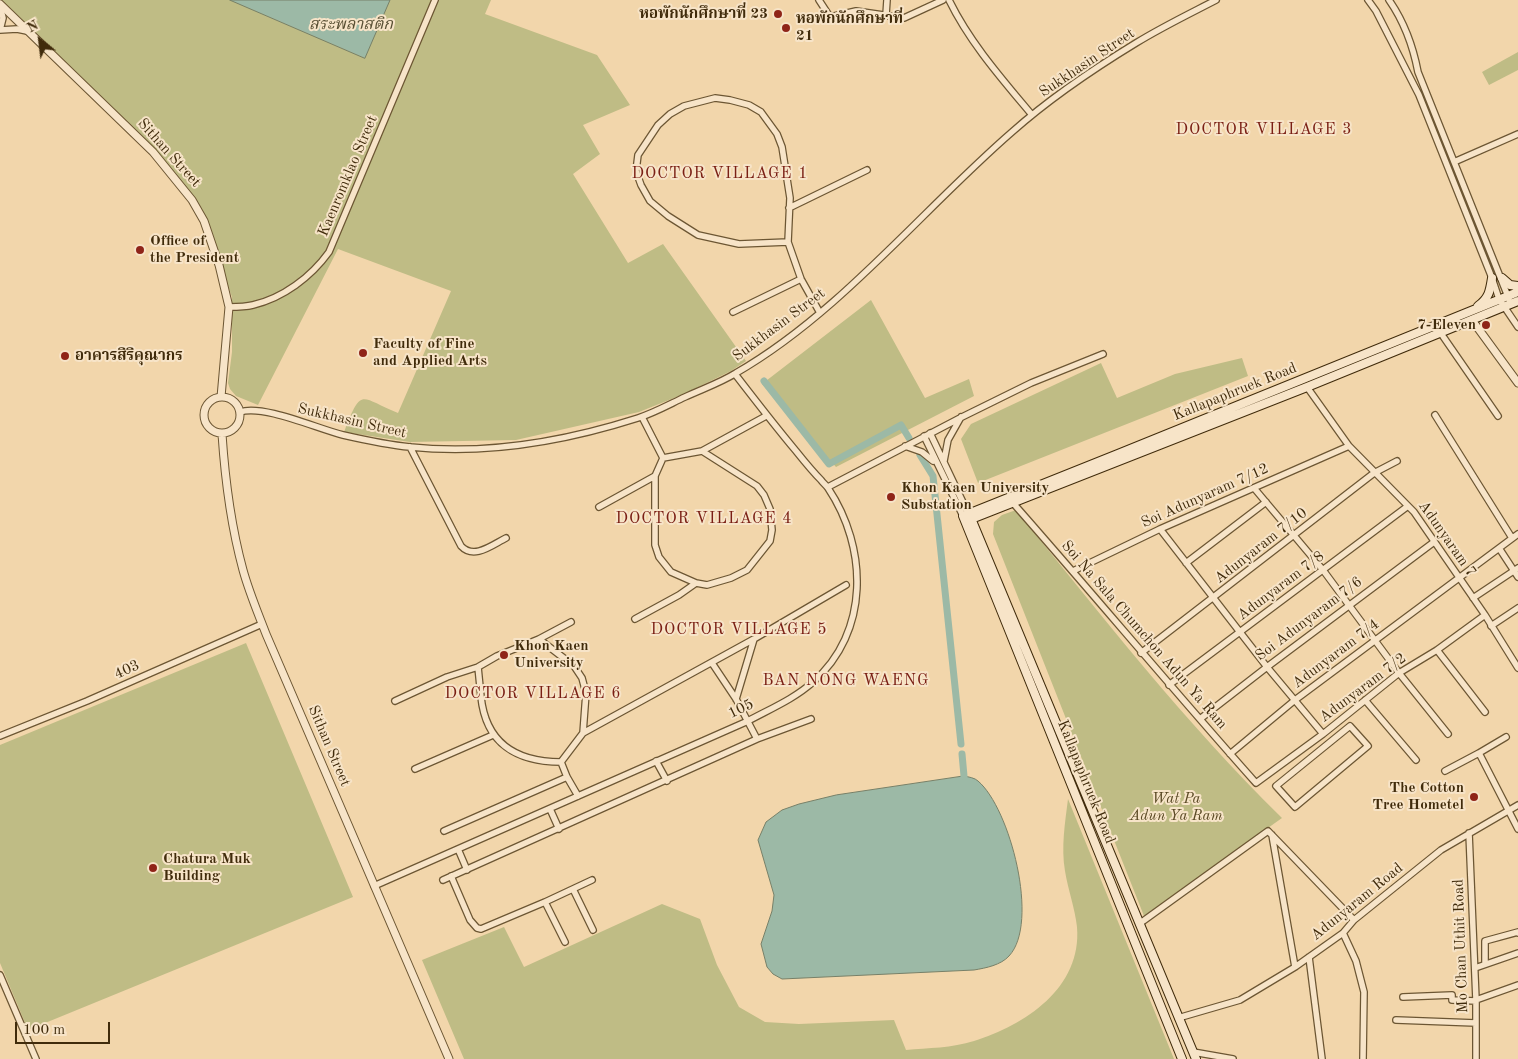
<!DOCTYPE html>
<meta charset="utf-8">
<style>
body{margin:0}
#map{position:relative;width:1518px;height:1059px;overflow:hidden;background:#f2d6ab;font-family:"Old Standard TT",serif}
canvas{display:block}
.north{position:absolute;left:15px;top:15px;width:50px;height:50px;-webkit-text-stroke:4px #f7e4c8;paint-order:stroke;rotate:331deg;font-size:14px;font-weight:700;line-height:20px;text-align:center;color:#402b0b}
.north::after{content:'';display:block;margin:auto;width:18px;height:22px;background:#402b0b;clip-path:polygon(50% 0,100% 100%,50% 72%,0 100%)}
.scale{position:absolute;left:15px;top:1022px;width:95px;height:22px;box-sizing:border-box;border:2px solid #402b0b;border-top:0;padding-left:6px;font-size:15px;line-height:18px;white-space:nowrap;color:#402b0b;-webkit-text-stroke:4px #f7e4c8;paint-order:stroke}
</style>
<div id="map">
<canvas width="1518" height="1059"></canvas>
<div class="north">N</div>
<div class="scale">100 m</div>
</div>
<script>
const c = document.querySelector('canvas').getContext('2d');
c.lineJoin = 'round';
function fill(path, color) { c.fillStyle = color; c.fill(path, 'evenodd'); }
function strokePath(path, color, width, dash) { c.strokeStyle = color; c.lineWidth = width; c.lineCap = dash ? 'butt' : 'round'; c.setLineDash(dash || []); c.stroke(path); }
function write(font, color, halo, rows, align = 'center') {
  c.font = font + ' "Old Standard TT","Noto Serif Thai",serif'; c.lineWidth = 4; c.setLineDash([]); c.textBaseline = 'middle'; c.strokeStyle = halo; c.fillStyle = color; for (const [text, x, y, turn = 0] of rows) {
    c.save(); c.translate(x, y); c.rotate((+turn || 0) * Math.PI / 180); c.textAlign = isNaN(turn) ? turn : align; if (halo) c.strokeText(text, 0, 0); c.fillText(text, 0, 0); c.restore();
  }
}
fill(new Path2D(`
 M 0,0 L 491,0 L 485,14 L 597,55 L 630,105 L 583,125 L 600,154 L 573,174 L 628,263 L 663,244 L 746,361 L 731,371 L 684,394 L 639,412 L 516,440 L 410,442 L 344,432 C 362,386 359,397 398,413 L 451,291 L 338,249 L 258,405 L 236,396 L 230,389 L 228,383 L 232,352 L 232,297 L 204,221 L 172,173 Z
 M 1518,52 L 1518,70 L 1489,85 L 1482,72 Z
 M 871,300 L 925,398 L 969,379 L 974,396 L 836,467 L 762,384 Z
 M 1242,358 L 1248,376 L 978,483 L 961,439 L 971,424 L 1101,363 L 1117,398 L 1175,374 Z
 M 1016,510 C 1101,615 1185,723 1282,818 L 1144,916 L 993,534 L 994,522 L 1002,515 Z
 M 246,643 L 353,897 L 28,1030 L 0,963 L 0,745 Z
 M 1068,799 L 1174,1059 L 464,1059 L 422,960 L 504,927 L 524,967 L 662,904 L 700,919 L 717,965 L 739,1007 L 765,1022 L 799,1024 L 894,1020 L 906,1050 C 928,1048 952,1048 974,1041 C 1025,1025 1082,988 1077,927 C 1075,908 1068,890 1065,871 C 1061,847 1065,823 1068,799 Z`), '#bfbc85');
const water = new Path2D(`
 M 230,0 L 390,0 L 365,58 Z
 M 964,776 C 969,777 975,778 978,781 C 1010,808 1040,923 1009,956 C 1001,965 986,968 974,970 L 782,979 L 773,974 L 767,967 L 761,944 L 772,911 L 774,895 L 758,840 L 766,822 L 782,810 L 799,804 L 836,795 Z`);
fill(water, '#9cb9a6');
strokePath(water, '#778068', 1);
strokePath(new Path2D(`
 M 764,381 L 829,464 L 901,425 L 909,438
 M 920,455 L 933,476 L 961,744
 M 962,754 L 964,776`), '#9cb9a6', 7);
const minor = new Path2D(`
 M 819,0 L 830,17 L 856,11 L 904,18 L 943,0
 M 949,0 C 970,43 1002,79 1032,115
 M 1368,0 L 1376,11 L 1419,95 L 1492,278 L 1499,299 L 1518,327
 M 1389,0 C 1405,23 1413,46 1418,72 L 1509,299
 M 886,15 L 887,0
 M 0,30 L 17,29 L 27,31
 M 0,30 L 3,18 L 0,6
 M 1454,162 L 1518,134
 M 789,208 L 867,170
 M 788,242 L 739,244 L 698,235 L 668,216 L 650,201 L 641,185 L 636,171 L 638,155 L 658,125 L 670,114 L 684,106 L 715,98 L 730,100 L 749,105 L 761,112 L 777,134 L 782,147 L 790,198 L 788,242 L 801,279 L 820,313
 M 229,307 C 237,307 245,307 253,305 C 283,298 311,277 329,252 L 435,0
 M 733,312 L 801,279
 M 1440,332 L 1498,416
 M 1307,387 L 1349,446 L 1414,512 L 1485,615 L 1518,668
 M 240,412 C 263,404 318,429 343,435 C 365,440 388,445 410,447 C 486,455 566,441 638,418 C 654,413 670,404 685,397 C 702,389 720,383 736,373 C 839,314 922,210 1012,132 C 1048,100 1095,68 1136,43 C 1162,27 1189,14 1216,0
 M 1435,415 L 1512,538
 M 642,417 L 663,458
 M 930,433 L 968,513
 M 924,436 L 963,516
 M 905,446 L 922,452 L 933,461
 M 410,447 L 461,546 C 474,560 492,545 506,538
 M 702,451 L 766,416
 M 944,461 L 948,440 L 961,417
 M 828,487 L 962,417 L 1031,383 L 1103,354
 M 1254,488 L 1323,570 L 1399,673 L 1448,734
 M 1013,503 C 1095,596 1174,691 1256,783 L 1323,734 L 1399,673 L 1437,650 L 1485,615
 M 599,507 L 655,476
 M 1160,529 L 1267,667 L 1323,734
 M 1499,548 L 1518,577
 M 1186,563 L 1266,502
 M 1073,571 L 1160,529 L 1349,446
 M 1473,598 L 1518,568
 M 635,619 L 679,595 L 696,583 L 707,585 L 731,578 L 747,570 L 770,541 L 772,530 L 770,509 L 764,495 L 757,486 L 702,451 L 663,458 L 655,476 L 655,545 L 659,557 L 671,572 L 696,583
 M 1491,626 L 1518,608
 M 539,639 L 574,666 L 582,678 L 586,693 L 583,733 L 561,762 C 517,762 486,744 481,697 C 480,687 479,677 478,667 L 497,656 Z
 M 539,639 L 571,622
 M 1437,650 L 1485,712
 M 1141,653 L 1374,473 L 1397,461
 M 712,663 L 736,699 L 757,739
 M 1169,685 L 1408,506
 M 736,699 L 754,639
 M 1365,700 L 1416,760
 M 395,701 L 447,677 L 478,667
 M 1200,719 L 1267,667 L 1434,542
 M 1350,726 L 1368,746 L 1295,807 L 1276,786 Z
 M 583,733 L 754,639 L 846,585
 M 0,736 L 87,701 L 262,624
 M 1479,753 L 1506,737
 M 1230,754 L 1295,700 L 1518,534
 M 656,761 L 667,781
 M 561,762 L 567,777 L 578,796
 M 415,769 L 493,735
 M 1445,771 L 1479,753 L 1518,829
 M 550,809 L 559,829
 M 444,831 L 567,777
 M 1469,833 L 1476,1000 L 1476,1059
 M 1272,835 L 1295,967
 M 458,849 L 467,870
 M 451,876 L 470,920 L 477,928 L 481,929 L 545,902 L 592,880
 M 443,880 L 757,739 L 811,719
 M 374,886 L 748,721 C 770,709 794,699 813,682 C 870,632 868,548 828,488 C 826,485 823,483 821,480 C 812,471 804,461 796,451 C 775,426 755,400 735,374
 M 573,889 L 593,930
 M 545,902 L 565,942
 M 1139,924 L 1268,831 L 1354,920
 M 1343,933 L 1356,961 L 1364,992 L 1363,1059
 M 1309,957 L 1322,1059
 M 1485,964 L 1485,941 L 1518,932 L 1518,933
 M 1475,968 L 1518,953
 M 0,975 L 36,1059
 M 1403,997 L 1452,995 L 1452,1000 L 1476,1001
 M 1476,1000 L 1518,985
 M 1178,1018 L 1240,1000 L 1295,967 L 1343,933 L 1354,920 L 1441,850 L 1518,805
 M 1396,1020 L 1476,1023
 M 1193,1052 L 1233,1059`);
const tertiary = new Path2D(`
 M 0,4 L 153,152 L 192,200 L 204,221 L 219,265 L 229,307 L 221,397
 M 1472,320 L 1518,383
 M204 415a18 18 0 1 1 36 0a18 18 0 1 1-36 0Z
 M 222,434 C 225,479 231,526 243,570 C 249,592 258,613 266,634 L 449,1059`);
const secondary = new Path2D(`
 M 1502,278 L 1510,285 L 1518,286
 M 1478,306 C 1489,298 1490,291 1492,278
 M 970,516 L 1196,1059
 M 966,521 L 1307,387 L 1518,301
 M 1182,1059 L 963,516 L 1118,454 L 1518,292`);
strokePath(minor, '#6c5633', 8);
strokePath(tertiary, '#6c5633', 9);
strokePath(secondary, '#402b0b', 10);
strokePath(minor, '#f7e4c8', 5.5);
strokePath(tertiary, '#f7e4c8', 7);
strokePath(secondary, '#f7e4c8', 8);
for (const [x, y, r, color] of [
 [778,14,5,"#8f2418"],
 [786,28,5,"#8f2418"],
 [140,250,5,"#8f2418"],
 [1486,325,5,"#8f2418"],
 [363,353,5,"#8f2418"],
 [65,356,5,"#8f2418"],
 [891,497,5,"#8f2418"],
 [504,655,5,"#8f2418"],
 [1474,797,5,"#8f2418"],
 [153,868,5,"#8f2418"]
]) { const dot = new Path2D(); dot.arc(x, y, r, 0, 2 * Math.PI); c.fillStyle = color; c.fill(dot); strokePath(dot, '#f7e4c8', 2); }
write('bold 15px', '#402b0b', '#f7e4c8', [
 ["หอพักนักศึกษาที่ 23",768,14,"right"],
 ["หอพักนักศึกษาที่",796,19],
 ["21",796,36],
 ["Office of",150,241],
 ["the President",150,258],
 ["7-Eleven",1476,325,"right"],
 ["Faculty of Fine",373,344],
 ["and Applied Arts",373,361],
 ["อาคารสิริคุณากร",75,356],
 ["Khon Kaen University",901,488],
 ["Substation",901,505],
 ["Khon Kaen",514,646],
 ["University",514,663],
 ["The Cotton",1464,788,"right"],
 ["Tree Hometel",1464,805,"right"],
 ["Chatura Muk",163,859],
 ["Building",163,876]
], 'left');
write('15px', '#402b0b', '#f7e4c8', [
 ["Sukkhasin Street",1087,63,-34],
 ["Sithan Street",169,153,48],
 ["Kaenromklao Street",348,176,-67],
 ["Sukkhasin Street",779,325,-37],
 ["Kallapaphruek Road",1235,392,-22],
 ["Sukkhasin Street",352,421,13],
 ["Soi Adunyaram 7/12",1205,496,-24],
 ["Adunyaram 7",1447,539,55],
 ["Adunyaram 7/10",1261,546,-38],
 ["Adunyaram 7/8",1281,586,-37],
 ["Soi Adunyaram 7/6",1309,619,-37],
 ["Soi Na Sala Chumchon Adun Ya Ram",1144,635,49],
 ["Adunyaram 7/4",1336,654,-37],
 ["403",127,670,-24],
 ["Adunyaram 7/2",1363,688,-37],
 ["105",741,709,-26],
 ["Sithan Street",329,746,67],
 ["Kallapaphruek Road",1086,782,68],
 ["Adunyaram Road",1357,902,-39],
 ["Mo Chan Uthit Road",1461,946,-92]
]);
write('italic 15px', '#594823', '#f7e4c8', [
 ["Wat Pa",1176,799],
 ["Adun Ya Ram",1176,816]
]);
write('italic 16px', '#574e32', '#f7e4c8', [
 ["สระพลาสติก",351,25]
]);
c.letterSpacing = '1px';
write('16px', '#7a1f14', '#f7e4c8', [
 ["DOCTOR VILLAGE 3",1264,130],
 ["DOCTOR VILLAGE 1",720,174],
 ["DOCTOR VILLAGE 4",704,519],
 ["DOCTOR VILLAGE 5",739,630],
 ["BAN NONG WAENG",846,681],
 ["DOCTOR VILLAGE 6",533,694]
]);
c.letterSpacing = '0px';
</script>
